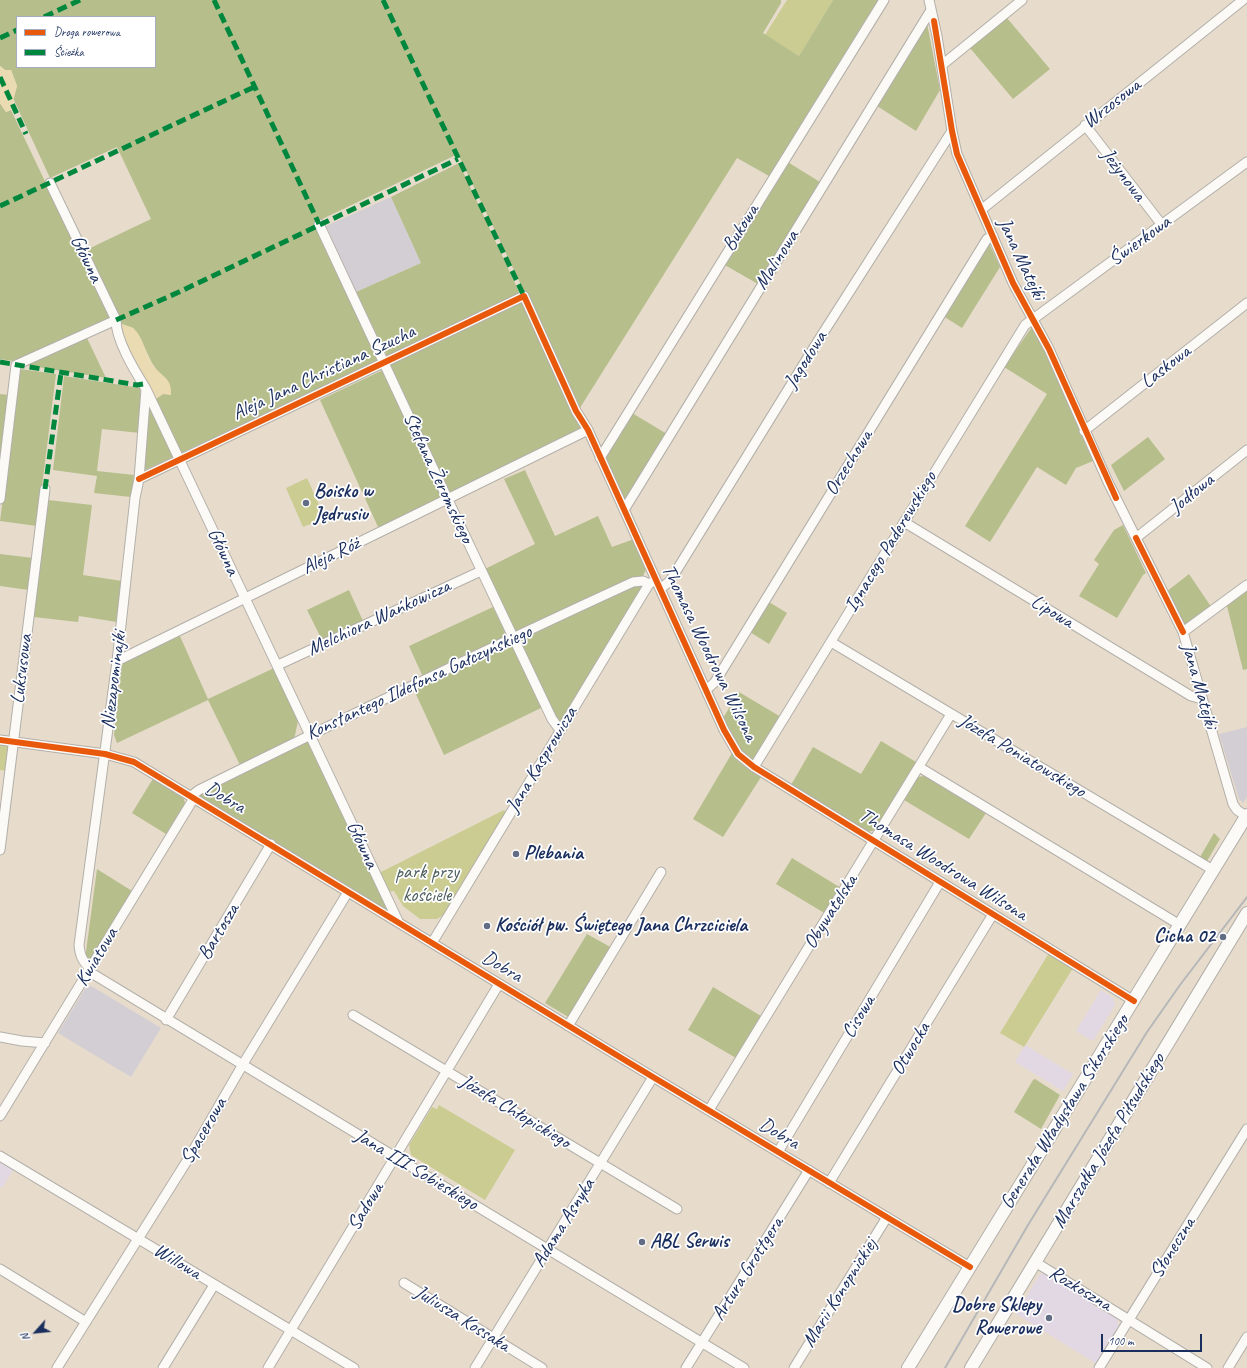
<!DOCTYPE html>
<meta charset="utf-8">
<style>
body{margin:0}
#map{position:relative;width:1247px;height:1368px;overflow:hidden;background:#e7dccc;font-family:Caveat,sans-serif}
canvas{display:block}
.legend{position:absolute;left:16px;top:16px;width:140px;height:52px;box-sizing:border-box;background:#fff;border:1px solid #a4acbf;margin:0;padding:5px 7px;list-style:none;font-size:12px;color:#1b2f5e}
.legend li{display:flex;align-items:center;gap:8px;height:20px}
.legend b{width:20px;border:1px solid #a4acbf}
.north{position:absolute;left:16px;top:1312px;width:40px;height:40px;-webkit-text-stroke:3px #fff;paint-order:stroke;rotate:243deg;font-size:11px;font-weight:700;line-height:16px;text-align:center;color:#1b2f5e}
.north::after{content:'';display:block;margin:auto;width:14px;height:18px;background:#1b2f5e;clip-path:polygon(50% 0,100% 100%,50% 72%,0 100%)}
.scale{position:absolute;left:1101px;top:1334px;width:101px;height:18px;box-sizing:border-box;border:2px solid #1b2f5e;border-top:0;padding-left:5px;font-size:12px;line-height:14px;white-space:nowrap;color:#1b2f5e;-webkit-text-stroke:3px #fff;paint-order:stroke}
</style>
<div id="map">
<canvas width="1247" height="1368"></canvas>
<ul class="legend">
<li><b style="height:5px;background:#e8590c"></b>Droga rowerowa</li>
<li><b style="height:5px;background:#00873e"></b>Ścieżka</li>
</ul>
<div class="north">N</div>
<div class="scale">100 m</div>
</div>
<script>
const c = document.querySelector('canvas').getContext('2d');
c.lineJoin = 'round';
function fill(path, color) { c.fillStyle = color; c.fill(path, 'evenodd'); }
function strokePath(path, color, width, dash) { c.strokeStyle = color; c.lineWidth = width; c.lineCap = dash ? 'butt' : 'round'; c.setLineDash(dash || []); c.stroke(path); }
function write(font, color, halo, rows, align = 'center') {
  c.font = font + ' Caveat,sans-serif'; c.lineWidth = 3.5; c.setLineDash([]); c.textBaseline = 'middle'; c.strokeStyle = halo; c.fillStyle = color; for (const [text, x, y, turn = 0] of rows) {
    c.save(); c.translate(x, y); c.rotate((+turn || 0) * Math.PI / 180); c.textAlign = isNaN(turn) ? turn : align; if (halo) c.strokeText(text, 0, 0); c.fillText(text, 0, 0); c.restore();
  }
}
fill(new Path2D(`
 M 1101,990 L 1113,998 L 1115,1005 L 1093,1041 L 1076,1031 Z
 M 1025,1045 L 1073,1074 L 1063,1091 L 1015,1062 Z
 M 0,1162 L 13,1170 L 2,1188 L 0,1187 Z
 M 1044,1273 L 1117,1317 L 1119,1326 L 1097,1364 L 1016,1314 L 1040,1274 Z`), '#e2d8e3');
fill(new Path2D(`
 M 391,197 L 421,263 L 356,292 L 326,226 Z
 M 1247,727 L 1247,797 L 1243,803 L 1239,799 L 1219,734 Z
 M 91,986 L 161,1028 L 131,1077 L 58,1033 L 85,989 Z`), '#d3cdd4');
fill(new Path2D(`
 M 787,0 L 833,0 L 799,56 L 765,35 Z
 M 307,478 L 325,518 L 303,527 L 286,488 Z
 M 0,743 L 10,744 L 7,771 L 0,770 Z
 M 504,810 L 507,813 L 446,913 L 437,919 L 420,919 L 403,906 L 394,891 L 389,892 L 379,873 Z
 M 1049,953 L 1073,968 L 1024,1047 L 1000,1033 Z
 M 439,1105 L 515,1150 L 485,1200 L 411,1155 L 409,1145 L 432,1107 L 437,1109 Z`), '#cacc91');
fill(new Path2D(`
 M 0,0 L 781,0 L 781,3 L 763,33 L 799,56 L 833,0 L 878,0 L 769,176 L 737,158 L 578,411 L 527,297 L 458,154 L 316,222 L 380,360 L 183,452 L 179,452 L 154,400 L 163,394 L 159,373 L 152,363 L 139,336 L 133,328 L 122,324 L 86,250 L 151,219 L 117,147 L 50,178 L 13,98 L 17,86 L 11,70 L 5,70 L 0,66 ZM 17,17 L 155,17 L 155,67 L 17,67 Z
 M 1007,18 L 1050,69 L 1013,99 L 970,48 Z
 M 927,23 L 940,90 L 916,131 L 877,106 Z
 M 0,103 L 6,112 L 11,110 L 110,318 L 23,359 L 13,361 L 0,359 Z
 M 786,161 L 820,182 L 758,284 L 723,264 Z
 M 459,163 L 520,294 L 387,356 L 356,292 L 421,263 L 391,197 Z
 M 989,243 L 1000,267 L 962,328 L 943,316 Z
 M 523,302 L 581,428 L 451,494 L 389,365 Z
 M 1032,327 L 1044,350 L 1093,461 L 1076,468 L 1066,485 L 1037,467 L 990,542 L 965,526 L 1047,394 L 1004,367 Z
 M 87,338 L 106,378 L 25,365 Z
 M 20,369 L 56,374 L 37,526 L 0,521 Z
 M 383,370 L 444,499 L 379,529 L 320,400 Z
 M 64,376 L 140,388 L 140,433 L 102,429 L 97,471 L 134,475 L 131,497 L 94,493 L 97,476 L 53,470 Z
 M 0,394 L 9,395 L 0,467 Z
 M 150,406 L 174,457 L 142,471 Z
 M 632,413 L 667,434 L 623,503 L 603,460 Z
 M 1148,437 L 1165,459 L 1124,491 L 1111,465 Z
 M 525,470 L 555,536 L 598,516 L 612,547 L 634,539 L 647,567 L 643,576 L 520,634 L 515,632 L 485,569 L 535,544 L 504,479 Z
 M 48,500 L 92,505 L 83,575 L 122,581 L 117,622 L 79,616 L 78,622 L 34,617 Z
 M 1123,525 L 1146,573 L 1143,575 L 1117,618 L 1079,596 L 1099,564 L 1094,560 L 1114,530 Z
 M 0,554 L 33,558 L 29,590 L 0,586 Z
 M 1189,574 L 1212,608 L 1185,625 L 1166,592 Z
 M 638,584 L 643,587 L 560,725 L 519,641 Z
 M 349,590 L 363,621 L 322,640 L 307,610 Z
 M 1247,591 L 1247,669 L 1243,670 L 1227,606 Z
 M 769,602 L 787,613 L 769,644 L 750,632 Z
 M 493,607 L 505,632 L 502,640 L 423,677 L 409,646 Z
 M 179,634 L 208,699 L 274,668 L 298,721 L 294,740 L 240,765 L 208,700 L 117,743 L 114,735 L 122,665 L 129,658 Z
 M 512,643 L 543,707 L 444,755 L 414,690 Z
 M 739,692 L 781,717 L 755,759 L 749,759 L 744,755 L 723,718 Z
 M 309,741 L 387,909 L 385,911 L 197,794 Z
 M 881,741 L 916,762 L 875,830 L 868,832 L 791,785 L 813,747 L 861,774 Z
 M 732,753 L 739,762 L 761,777 L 723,837 L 693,819 Z
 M 924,776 L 986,813 L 969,839 L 904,800 L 917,777 Z
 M 154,777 L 183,796 L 185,803 L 166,834 L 132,813 Z
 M 1214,833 L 1220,839 L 1207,861 L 1200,857 Z
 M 792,858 L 841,888 L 826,914 L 776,884 Z
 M 97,869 L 132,891 L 90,961 L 85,959 Z
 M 587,934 L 612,948 L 570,1018 L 545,1003 Z
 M 713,987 L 761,1016 L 736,1058 L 688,1030 Z
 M 1035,1079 L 1060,1095 L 1041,1129 L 1014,1112 L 1033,1080 Z`), '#b6be8b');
fill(new Path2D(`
 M 0,66 L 5,70 L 11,70 L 17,86 L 11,110 L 6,112 L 0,103 Z
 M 122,324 C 126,326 131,326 134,329 C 143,337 145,352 151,362 C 159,377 172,375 171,395 L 163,394 L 154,400 L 139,373 L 119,327 Z`), '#ebdbb3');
const minor = new Path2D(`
 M 929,0 L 937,36 L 952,131 L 957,154 L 1013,283 L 1049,349 L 1108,482 L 1183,632 L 1233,804 L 1237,810 L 1246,816
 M 942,65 L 1022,0
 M 1085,125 L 1162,225
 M 50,183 L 116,320 C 116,341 135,371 146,389 L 398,921
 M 981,210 L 1243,0
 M 319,224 L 448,500 L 552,719 L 560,730
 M 1084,431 L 1247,303
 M 600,458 L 884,0
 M 139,479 L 524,296 L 576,411 L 588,430 L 724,730 L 738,754 L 754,767 L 1134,1001
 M 0,499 L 16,365 L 116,320
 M 624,510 L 931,10
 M 904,522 L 1191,696 L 1202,699
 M 1136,538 L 1247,450
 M 660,589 L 670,581 L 818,341 L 952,131
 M 1183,632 L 1247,585
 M 831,642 L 1213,870
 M 117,661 L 588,430
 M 278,665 L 481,571
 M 706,690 L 715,682 L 987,239 L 993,236
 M 0,740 L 105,754 L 134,762 L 628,1062 L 970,1267
 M 754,767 L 1025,325 L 1247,162
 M 919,767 L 1180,925
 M 191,796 L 199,790 C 342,719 487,649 633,582 L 643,581 L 649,584
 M 0,850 L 45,489
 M 432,943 L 649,584 L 654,581
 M 90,968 C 82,961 80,955 79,945 L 117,661 L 135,498 L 139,479 L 146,389
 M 88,971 L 744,1368
 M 353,1015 L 677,1209
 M 166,1020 L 271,844
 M 568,1026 L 661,872
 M 0,1037 L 22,1041 L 45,1043
 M 709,1110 L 951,714
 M 0,1116 L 194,798
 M 778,1152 L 940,882
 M 0,1156 L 354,1368
 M 829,1183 L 993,914
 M 1035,1262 L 1207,1368
 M 0,1269 L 86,1322
 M 404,1283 L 542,1368
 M 57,1368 L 190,1156 L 246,1059 L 348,892
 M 163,1368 L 214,1285
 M 268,1368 L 499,984
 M 475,1368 L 653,1077
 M 686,1368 L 809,1170
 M 794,1368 L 887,1217
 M 1099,1368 L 1247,1129
 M 1228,1368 L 1247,1337`);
const major = new Path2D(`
 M 908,1368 L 1247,815
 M 971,1368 L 1247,913`);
strokePath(minor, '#b3afa9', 11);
strokePath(major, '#b3afa9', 14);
strokePath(minor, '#fbfaf7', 9);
strokePath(major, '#fbfaf7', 12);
strokePath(new Path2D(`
 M 945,1368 L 1028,1225 L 1147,1032 L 1180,985 L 1247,897`), '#b6b7b9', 2);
strokePath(new Path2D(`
 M 214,0 L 319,224
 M 383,0 L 524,296
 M 44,17 L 80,0
 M 0,38 L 17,30
 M 0,77 L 26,134
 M 0,206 L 256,86
 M 116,320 L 179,292 L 458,159
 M 0,362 L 137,385 L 143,384
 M 45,489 L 61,373`), '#00873e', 5, [10, 5]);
strokePath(new Path2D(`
 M 934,21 L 952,131 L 957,154 L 1013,283 L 1049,349 L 1116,498
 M 139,479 L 524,296 L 576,411 L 588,430 L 724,730 L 738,754 L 754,767 L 1134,1001
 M 1136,538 L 1183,632
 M 0,740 L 105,754 L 134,762 L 628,1062 L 970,1267`), '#e8590c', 6);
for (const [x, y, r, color] of [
 [306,503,4,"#626c84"],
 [516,854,4,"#626c84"],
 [487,926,4,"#626c84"],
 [1223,937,4,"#626c84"],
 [642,1242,4,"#626c84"],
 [1049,1318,4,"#626c84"]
]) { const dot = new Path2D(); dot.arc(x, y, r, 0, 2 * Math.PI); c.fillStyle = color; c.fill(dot); strokePath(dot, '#fff', 1.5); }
write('20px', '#1b2f5e', '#fff', [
 ["Wrzosowa",1112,104,-38],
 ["Jeżynowa",1123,175,53],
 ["Bukowa",741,228,-58],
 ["Świerkowa",1140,241,-36],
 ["Główna",86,259,64],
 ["Jana Matejki",1021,259,65],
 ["Malinowa",777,260,-58],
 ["Jagodowa",806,360,-58],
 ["Laskowa",1166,367,-38],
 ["Aleja Jana Christiana Szucha",324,373,-25],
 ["Orzechowa",849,463,-58],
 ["Stefana Żeromskiego",438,478,65],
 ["Jodłowa",1192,494,-39],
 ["Ignacego Paderewskiego",891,542,-59],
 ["Główna",223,552,65],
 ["Aleja Róż",331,556,-26],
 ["Lipowa",1052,612,31],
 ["Melchiora Wańkowicza",379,618,-25],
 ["Thomasa Woodrowa Wilsona",709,653,64],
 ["Luksusowa",22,669,-83],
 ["Niezapominajki",114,680,-83],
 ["Konstantego Ildefonsa Gałczyńskiego",419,683,-25],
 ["Jana Matejki",1199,686,74],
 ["Józefa Poniatowskiego",1022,756,31],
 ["Jana Kasprowicza",542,760,-59],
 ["Dobra",225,798,31],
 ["Główna",362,845,65],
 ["Thomasa Woodrowa Wilsona",943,865,32],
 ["Obywatelska",831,912,-58],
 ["Bartosza",219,932,-59],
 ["Kwiatowa",97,957,-59],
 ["Dobra",502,967,31],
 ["Cisowa",859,1017,-59],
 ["Otwocka",911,1049,-59],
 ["Józefa Chłopickiego",515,1112,31],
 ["Generała Władysława Sikorskiego",1065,1112,-58],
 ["Spacerowa",204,1131,-60],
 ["Dobra",779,1134,31],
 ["Marszałka Józefa Piłsudskiego",1109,1141,-59],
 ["Jana III Sobieskiego",416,1170,31],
 ["Sadowa",366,1207,-59],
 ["Adama Asnyka",564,1223,-58],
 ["Słoneczna",1173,1248,-58],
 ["Willowa",177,1262,31],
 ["Artura Grottgera",748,1269,-58],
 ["Rozkoszna",1080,1289,31],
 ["Marii Konopnickiej",840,1293,-58],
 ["Juliusza Kossaka",462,1319,32]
]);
write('bold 20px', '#1b2f5e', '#fff', [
 ["Boisko w",314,492],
 ["Jędrusiu",314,515],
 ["Plebania",524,854],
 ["Kościół pw. Świętego Jana Chrzciciela",495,926],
 ["Cicha 02",1215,937,"right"],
 ["ABL Serwis",650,1242],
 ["Dobre Sklepy",1041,1306,"right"],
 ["Rowerowe",1041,1329,"right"]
], 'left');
write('20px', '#50615f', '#fff', [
 ["park przy",427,873],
 ["kościele",427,896]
]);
</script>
